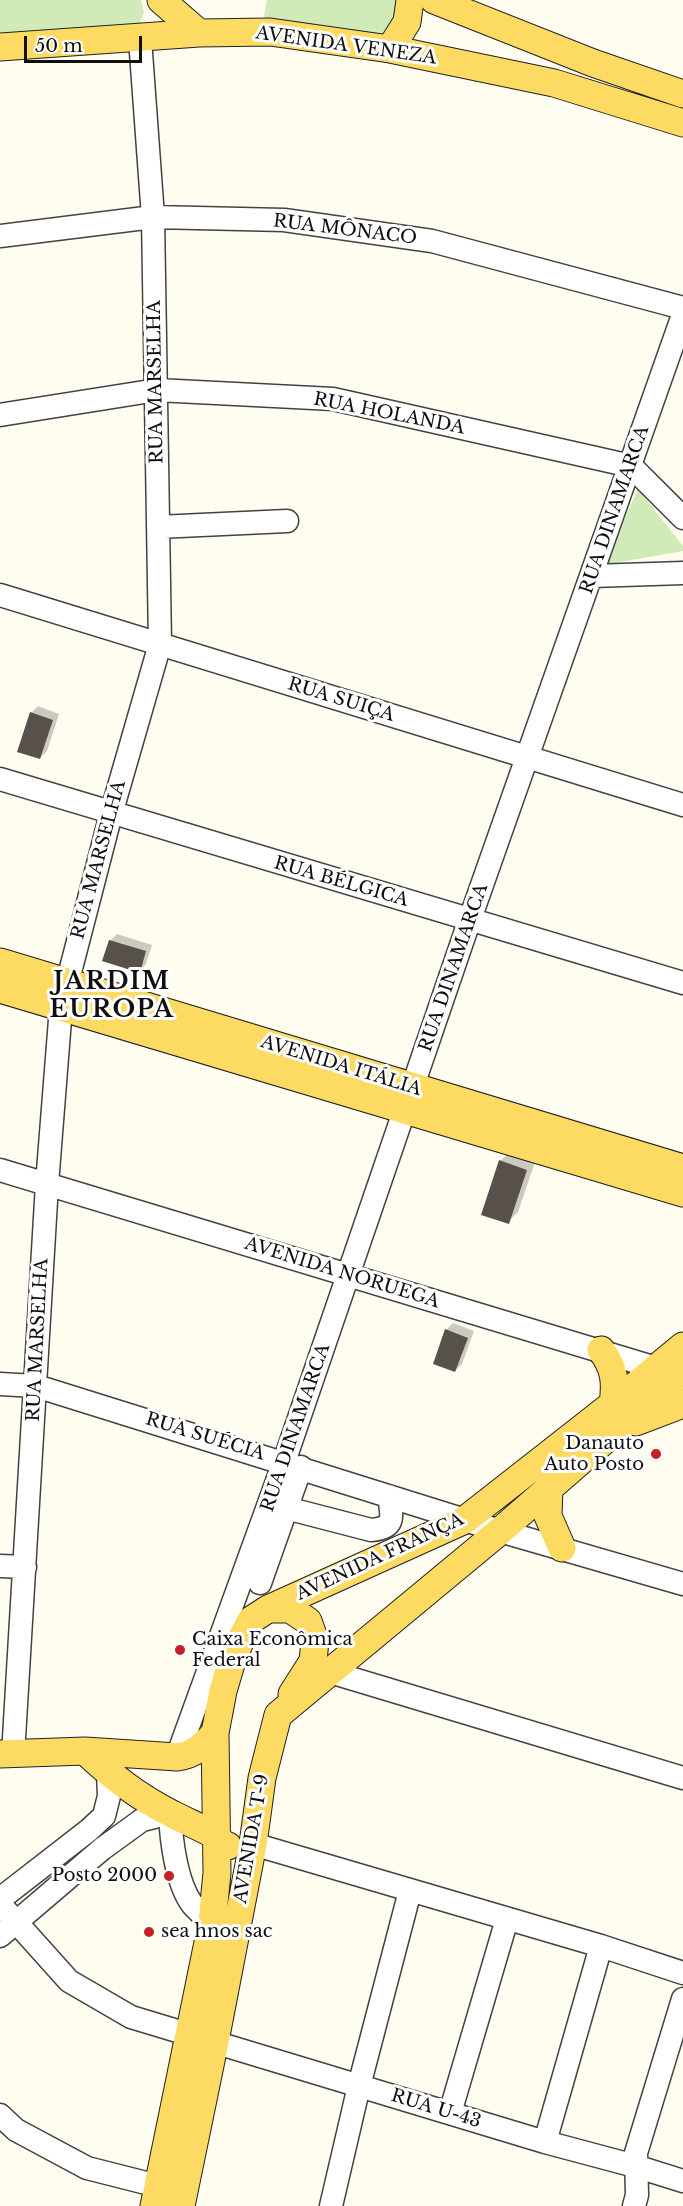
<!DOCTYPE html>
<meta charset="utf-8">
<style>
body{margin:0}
#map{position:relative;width:683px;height:2206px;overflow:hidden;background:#fffcf0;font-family:"Libre Baskerville",serif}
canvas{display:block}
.scale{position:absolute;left:24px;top:36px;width:118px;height:27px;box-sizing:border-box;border:3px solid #0f0f0f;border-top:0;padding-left:8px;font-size:18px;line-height:21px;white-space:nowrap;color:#0f0f0f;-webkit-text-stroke:4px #fff;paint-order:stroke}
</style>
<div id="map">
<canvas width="683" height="2206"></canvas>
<div class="scale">50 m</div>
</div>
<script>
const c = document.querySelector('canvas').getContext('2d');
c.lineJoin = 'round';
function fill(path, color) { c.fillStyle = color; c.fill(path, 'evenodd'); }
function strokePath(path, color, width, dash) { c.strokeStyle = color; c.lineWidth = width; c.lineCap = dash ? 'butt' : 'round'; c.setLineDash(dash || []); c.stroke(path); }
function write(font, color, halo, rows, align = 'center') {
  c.font = font + ' "Libre Baskerville",serif'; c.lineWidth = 6; c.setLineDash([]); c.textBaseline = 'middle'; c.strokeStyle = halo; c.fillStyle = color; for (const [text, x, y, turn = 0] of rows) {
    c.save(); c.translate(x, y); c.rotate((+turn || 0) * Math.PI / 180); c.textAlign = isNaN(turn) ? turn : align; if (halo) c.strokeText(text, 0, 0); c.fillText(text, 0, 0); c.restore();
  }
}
fill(new Path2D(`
 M 0,0 L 141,0 L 144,12 L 140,23 L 127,27 L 0,36 Z
 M 267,0 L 396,0 L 400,18 L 390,33 L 377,37 L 263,21 Z
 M 638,489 L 683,546 L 683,551 L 603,565 Z`), '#d1ebb8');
fill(new Path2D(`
 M 38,706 L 59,714 L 47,751 L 40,758 L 31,713 Z
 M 117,934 L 152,945 L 146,964 L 139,971 L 110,941 Z
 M 511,1151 L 536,1159 L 518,1212 L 508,1222 L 500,1161 Z
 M 453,1323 L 474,1331 L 462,1364 L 455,1371 L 446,1330 Z`), '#0003');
fill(new Path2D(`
 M 30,712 L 53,720 L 40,759 L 17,752 Z
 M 109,940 L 146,951 L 140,973 L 102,961 Z
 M 499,1160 L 527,1170 L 509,1224 L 481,1215 Z
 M 445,1329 L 468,1338 L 455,1372 L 433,1364 Z`), '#58504a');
const minor = new Path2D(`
 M 0,236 L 153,217 L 284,220 L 432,241 L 683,308
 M 0,415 L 157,390 L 333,399 L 631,466 L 683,518
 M 158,527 L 287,521
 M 592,576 L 683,573
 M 0,595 L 683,805
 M 0,779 L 683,983
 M 0,1170 L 656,1368
 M 0,1384 L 36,1386 L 500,1531 L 683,1584
 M 286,1508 L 371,1530 C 396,1528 392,1517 389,1496
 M 0,1566 L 25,1567
 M 260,1583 L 301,1467
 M 330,1672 L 683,1778
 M 13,1755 L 47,1184 L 61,1007 L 111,814 L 160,644 L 153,217 L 140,39
 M 177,1757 L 284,1462 L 470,919 L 683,315
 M 253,1844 L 601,1946 L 683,1973
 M 0,1899 L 89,1830 L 104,1816 L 109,1796 L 108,1773
 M 0,1904 L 69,1981 L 131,2017 L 545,2142 L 635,2166 L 683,2181
 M 0,1936 L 102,1849 L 142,1820 L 170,1813 C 171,1839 176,1882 192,1904 C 198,1911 205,1917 212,1923
 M 450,2113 L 507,1919
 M 0,2115 L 16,2130 L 87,2168 L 158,2186
 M 545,2142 L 601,1946
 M 331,2206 L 359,2086 L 410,1891
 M 634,2206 L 637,2195 L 636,2153 L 683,1999`);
const major = new Path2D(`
 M 161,0 L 199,33
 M 434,0 L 593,63 L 683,94
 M 0,47 L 199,33 L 270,32 L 390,49 L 554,83 L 683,123
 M 390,49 L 407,22 L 410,0
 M 0,962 L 683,1168
 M 0,989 L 683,1193
 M 601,1350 C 615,1368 616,1383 613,1404
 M 636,1422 L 683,1404
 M 549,1489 L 548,1516 L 562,1548
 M 268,1609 L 290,1609 L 308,1621 L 315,1641 L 313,1661 L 292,1694
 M 85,1751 C 111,1776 140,1798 172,1814 C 185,1821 201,1827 214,1835 C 219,1838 221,1844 228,1846
 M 0,1754 L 85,1751 L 177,1757 C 194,1755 203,1746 215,1733
 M 154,2206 L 212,1923 L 217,1873 L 215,1733 L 223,1691 L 231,1664 L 242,1637 L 251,1620 L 268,1609 L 465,1520 L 613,1404 L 683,1346
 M 181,2206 L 215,2041 L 253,1844 L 262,1778 L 278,1715 L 500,1531 L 683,1372`);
strokePath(minor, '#424242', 25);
strokePath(major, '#202020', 29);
strokePath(minor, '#fff', 22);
strokePath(major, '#fddb62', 27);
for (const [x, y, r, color] of [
 [656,1454,6,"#c52025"],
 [180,1650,6,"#c52025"],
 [169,1876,6,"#c52025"],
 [149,1932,6,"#c52025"]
]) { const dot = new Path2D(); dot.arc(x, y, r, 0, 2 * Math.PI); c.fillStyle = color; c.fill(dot); strokePath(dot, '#fff', 2); }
write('18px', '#0f0f0f', '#fff', [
 ["AVENIDA VENEZA",346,46,8],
 ["RUA MÔNACO",345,230,7],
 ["RUA MARSELHA",156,382,-91],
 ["RUA HOLANDA",389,414,11],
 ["RUA DINAMARCA",615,510,-71],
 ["RUA SUIÇA",341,700,17],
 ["RUA MARSELHA",99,860,-75],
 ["RUA BÉLGICA",341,882,16],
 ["RUA DINAMARCA",454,968,-71],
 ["AVENIDA ITÁLIA",341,1066,17],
 ["AVENIDA NORUEGA",342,1273,17],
 ["RUA MARSELHA",38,1340,-87],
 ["RUA DINAMARCA",296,1428,-71],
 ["RUA SUÉCIA",205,1437,17],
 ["AVENIDA FRANÇA",380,1557,-25],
 ["AVENIDA T-9",252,1839,-80],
 ["RUA U-43",436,2109,17]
]);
write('18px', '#0f0f0f', '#fff', [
 ["Danauto",644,1444],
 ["Auto Posto",644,1465],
 ["Caixa Econômica",192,1640,"left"],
 ["Federal",192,1661,"left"],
 ["Posto 2000",157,1876],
 ["sea hnos sac",161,1932,"left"]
], 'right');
c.letterSpacing = '1.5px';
write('bold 24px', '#0f0f0f', '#fff', [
 ["JARDIM",112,982],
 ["EUROPA",112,1010]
]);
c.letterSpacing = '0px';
</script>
